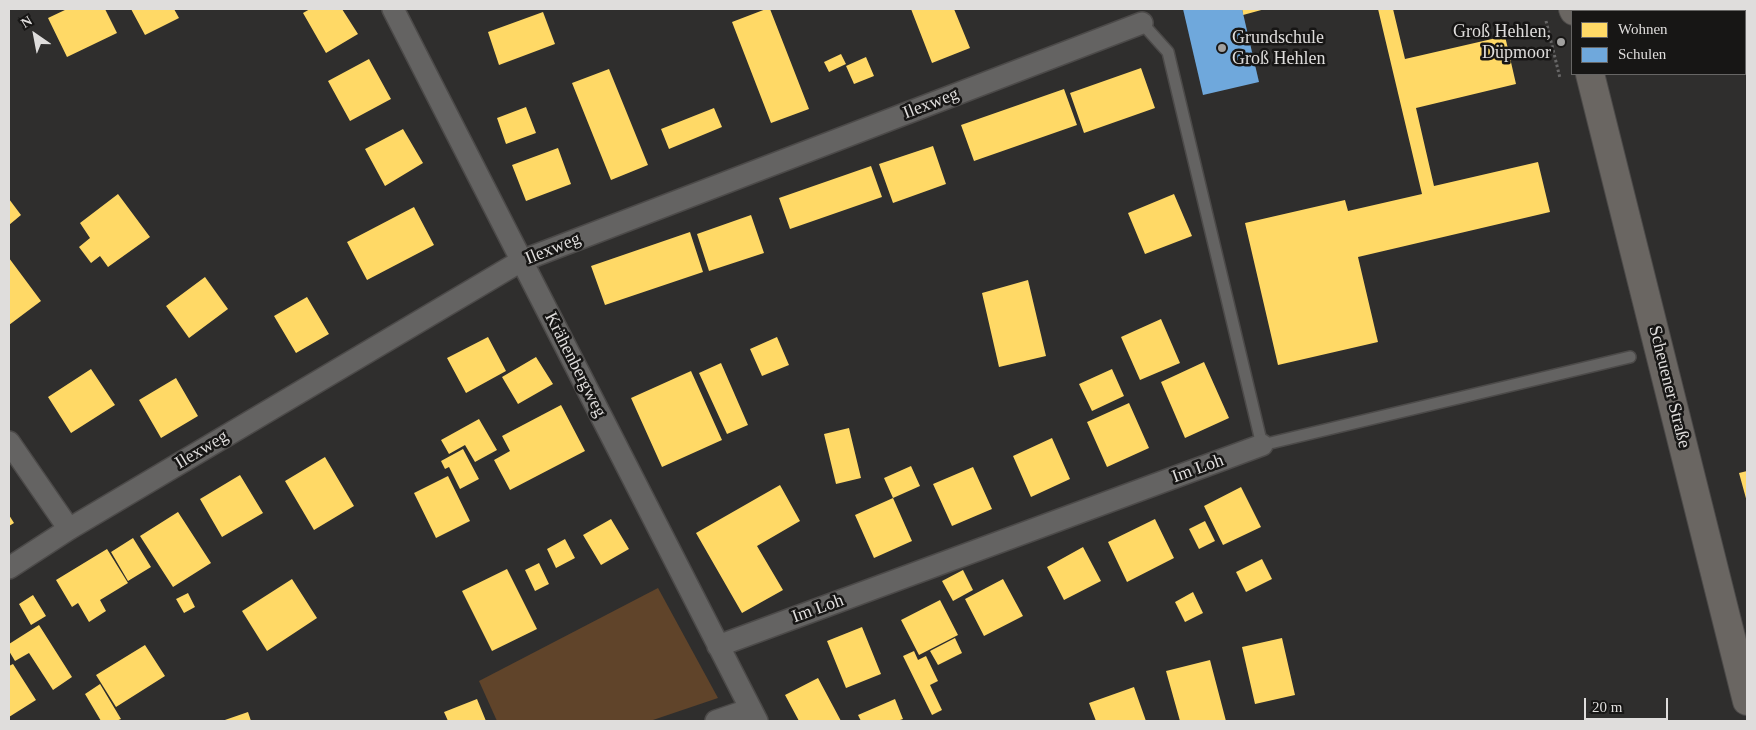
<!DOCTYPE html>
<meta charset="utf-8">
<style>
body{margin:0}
#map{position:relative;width:1756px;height:730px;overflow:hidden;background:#2f2e2d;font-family:Georgia,serif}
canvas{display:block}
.frame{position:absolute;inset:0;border:10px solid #dfdddc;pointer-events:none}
.legend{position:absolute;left:1571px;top:10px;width:175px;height:65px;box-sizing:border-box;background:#171615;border:1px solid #676665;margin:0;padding:6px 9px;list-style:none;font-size:15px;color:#dfdddc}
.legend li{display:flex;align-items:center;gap:10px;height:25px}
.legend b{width:25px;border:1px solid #676665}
.north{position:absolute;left:10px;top:10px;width:50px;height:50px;-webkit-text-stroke:4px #171615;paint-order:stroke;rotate:327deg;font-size:14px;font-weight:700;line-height:20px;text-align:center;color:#dfdddc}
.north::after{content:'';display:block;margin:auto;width:18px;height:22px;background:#dfdddc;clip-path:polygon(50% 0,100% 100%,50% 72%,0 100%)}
.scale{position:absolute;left:1584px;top:698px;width:84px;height:22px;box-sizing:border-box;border:2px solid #dfdddc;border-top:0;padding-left:6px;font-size:15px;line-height:18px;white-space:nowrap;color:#dfdddc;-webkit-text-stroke:4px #171615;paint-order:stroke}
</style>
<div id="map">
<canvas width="1756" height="730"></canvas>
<div class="frame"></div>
<ul class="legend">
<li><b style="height:14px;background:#ffd966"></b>Wohnen</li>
<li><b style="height:14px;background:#6fa8dc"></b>Schulen</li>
</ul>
<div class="north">N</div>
<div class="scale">20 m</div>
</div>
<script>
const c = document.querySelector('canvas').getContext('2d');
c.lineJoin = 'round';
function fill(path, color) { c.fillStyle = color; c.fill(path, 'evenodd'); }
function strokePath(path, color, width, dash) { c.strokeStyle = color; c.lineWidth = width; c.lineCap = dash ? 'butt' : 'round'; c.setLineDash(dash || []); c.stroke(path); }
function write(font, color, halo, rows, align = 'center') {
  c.font = font + ' Georgia,serif'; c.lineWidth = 5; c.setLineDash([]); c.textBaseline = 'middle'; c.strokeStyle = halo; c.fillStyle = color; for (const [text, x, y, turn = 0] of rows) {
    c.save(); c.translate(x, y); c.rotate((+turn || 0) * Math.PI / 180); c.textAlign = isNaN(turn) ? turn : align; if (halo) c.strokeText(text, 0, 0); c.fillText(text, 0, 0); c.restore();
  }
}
fill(new Path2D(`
 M 658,588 L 718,698 L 650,721 L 497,721 L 479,681 Z`), '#60442a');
fill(new Path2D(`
 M 67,9 L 105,9 L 117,33 L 67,57 L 48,18 Z
 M 131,9 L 174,9 L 179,18 L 145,35 Z
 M 310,9 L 342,9 L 358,34 L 326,53 L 303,13 Z
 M 766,9 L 770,9 L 809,109 L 771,123 L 732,22 Z
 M 911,9 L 954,9 L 970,48 L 932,63 Z
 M 1242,9 L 1265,9 L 1243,15 Z
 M 1378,9 L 1393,9 L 1405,59 L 1505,36 L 1516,84 L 1416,108 L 1434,186 L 1538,162 L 1550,212 L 1358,257 L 1378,342 L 1278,365 L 1245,223 L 1345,200 L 1348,211 L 1422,194 Z
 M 543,12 L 555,44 L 499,65 L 488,32 Z
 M 841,54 L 846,64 L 829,72 L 824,62 Z
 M 866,57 L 874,76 L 854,84 L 846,66 Z
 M 369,59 L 391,99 L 350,121 L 328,81 Z
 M 1141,68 L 1155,108 L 1084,133 L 1070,93 Z
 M 609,69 L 648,165 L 611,180 L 572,83 Z
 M 1064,89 L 1077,125 L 974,161 L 961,125 Z
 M 526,107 L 536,133 L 506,144 L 497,118 Z
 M 714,108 L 722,127 L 669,149 L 661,129 Z
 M 403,129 L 423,163 L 385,186 L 365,149 Z
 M 933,146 L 946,184 L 893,203 L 879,164 Z
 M 558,148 L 571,184 L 526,201 L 512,165 Z
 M 871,166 L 882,197 L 790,229 L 779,198 Z
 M 118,194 L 150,237 L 108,267 L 100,256 L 91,263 L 79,247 L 90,238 L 80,223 Z
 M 1174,194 L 1192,236 L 1145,254 L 1128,213 Z
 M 9,199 L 21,215 L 9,225 Z
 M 414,207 L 434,245 L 367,280 L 347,242 Z
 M 751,215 L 764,253 L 709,271 L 697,234 Z
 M 690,232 L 703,272 L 605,305 L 591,266 Z
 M 9,258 L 41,301 L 9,325 Z
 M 205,277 L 228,309 L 189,338 L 166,306 Z
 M 1028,280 L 1046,356 L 999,367 L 982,293 Z
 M 307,297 L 329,334 L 296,353 L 274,316 Z
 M 1161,319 L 1180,363 L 1140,380 L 1121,337 Z
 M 488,337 L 506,371 L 466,393 L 447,358 Z
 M 777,337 L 789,365 L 762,376 L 750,349 Z
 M 536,357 L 553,384 L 518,404 L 502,377 Z
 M 1204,362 L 1229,418 L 1185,438 L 1161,382 Z
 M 721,363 L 748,425 L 727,434 L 699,373 Z
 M 91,369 L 115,405 L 71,433 L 48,397 Z
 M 1112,369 L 1124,396 L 1092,411 L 1079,384 Z
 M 691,371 L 722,440 L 662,467 L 631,398 Z
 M 176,378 L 198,416 L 161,438 L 139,400 Z
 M 1129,403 L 1149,448 L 1107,467 L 1087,422 Z
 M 561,405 L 585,451 L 510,490 L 494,460 L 510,451 L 502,436 Z
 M 479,419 L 497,450 L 475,462 L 465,445 L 449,454 L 441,440 Z
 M 849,428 L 861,478 L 836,484 L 824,434 Z
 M 1052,438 L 1070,479 L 1031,497 L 1013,456 Z
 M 463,449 L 479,479 L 460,489 L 449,467 L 445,469 L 441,461 Z
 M 325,457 L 354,506 L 314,530 L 285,481 Z
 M 911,466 L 920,486 L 893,498 L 884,478 Z
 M 973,467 L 992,509 L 952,526 L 933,484 Z
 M 1747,471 L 1747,502 L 1739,473 Z
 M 240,475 L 263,513 L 222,537 L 200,499 Z
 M 448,476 L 470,521 L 436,538 L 414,493 Z
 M 780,485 L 800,521 L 757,546 L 783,590 L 742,613 L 696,533 Z
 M 1241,487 L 1261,527 L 1223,545 L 1204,506 Z
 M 893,498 L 912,541 L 874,558 L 855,515 Z
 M 178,512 L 211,563 L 173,587 L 140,536 Z
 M 9,515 L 14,523 L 9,526 Z
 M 611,519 L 629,549 L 601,565 L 583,535 Z
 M 1155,519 L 1174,558 L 1127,582 L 1108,542 Z
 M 1205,521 L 1215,541 L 1199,549 L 1189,529 Z
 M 133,538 L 151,567 L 128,581 L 111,552 Z
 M 565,539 L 575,558 L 556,568 L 547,549 Z
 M 1083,547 L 1101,581 L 1064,600 L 1047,567 Z
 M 107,549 L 128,583 L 100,600 L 106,611 L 89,622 L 78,603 L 72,607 L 56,580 Z
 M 1262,559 L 1272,579 L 1246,592 L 1236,572 Z
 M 539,563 L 549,584 L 535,591 L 525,570 Z
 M 507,569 L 537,629 L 492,651 L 462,591 Z
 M 963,570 L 973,590 L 953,601 L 942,581 Z
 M 292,579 L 317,618 L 267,651 L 242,611 Z
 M 1003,579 L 1023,616 L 984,636 L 965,599 Z
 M 1193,592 L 1203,613 L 1185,622 L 1175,602 Z
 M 188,593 L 195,607 L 184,613 L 176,599 Z
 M 33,595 L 46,616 L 31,625 L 19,604 Z
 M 940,600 L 958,635 L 919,655 L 901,620 Z
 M 39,625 L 72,677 L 53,690 L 29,653 L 15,661 L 9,651 L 9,644 Z
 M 862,627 L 881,674 L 846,688 L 827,641 Z
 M 955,638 L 962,653 L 938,665 L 930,651 Z
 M 1282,638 L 1295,695 L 1255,704 L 1242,647 Z
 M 145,645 L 165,676 L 116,707 L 96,675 Z
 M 914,651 L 918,660 L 926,656 L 938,681 L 930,685 L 942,710 L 932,715 L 903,656 Z
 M 1210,660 L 1226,721 L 1180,721 L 1166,671 Z
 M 13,664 L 36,700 L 9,717 L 9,666 Z
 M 818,678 L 841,721 L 799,721 L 785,695 Z
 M 100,684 L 121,719 L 116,721 L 101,721 L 85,694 Z
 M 1134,687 L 1146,721 L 1096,721 L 1089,703 Z
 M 477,699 L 486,721 L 448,721 L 444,712 Z
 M 895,699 L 903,719 L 897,721 L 861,721 L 858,715 Z
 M 248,712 L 251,721 L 222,721 Z`), '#ffd966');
fill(new Path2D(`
 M 1183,9 L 1242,9 L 1259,82 L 1203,95 Z`), '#6fa8dc');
const service = new Path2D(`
 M 1142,23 L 1168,52 L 1262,445 L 1630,357`);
const minor = new Path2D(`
 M 393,9 L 757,721
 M 9,442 L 69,529
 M 9,568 L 69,529 L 521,261 L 1142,23
 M 718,646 L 1262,445
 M 716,721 L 751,709`);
const secondary = new Path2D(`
 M 1573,9 L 1574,11
 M 1590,74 L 1747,701`);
strokePath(service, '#4c4a49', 14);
strokePath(minor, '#4c4a49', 24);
strokePath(secondary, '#4c4a49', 30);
strokePath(new Path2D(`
 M 1546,21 L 1560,78`), '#676666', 3, [2.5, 2.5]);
strokePath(service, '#646362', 11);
strokePath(minor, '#646362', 21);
strokePath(secondary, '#6a6662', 28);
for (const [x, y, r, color] of [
 [1561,42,5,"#a1a09f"],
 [1222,48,5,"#a1a09f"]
]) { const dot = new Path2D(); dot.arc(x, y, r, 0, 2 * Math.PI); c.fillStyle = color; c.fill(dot); strokePath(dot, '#171615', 2); }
write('18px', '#dfdddc', '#171615', [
 ["Groß Hehlen,",1551,32],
 ["Düpmoor",1551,53],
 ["Grundschule",1232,38,"left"],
 ["Groß Hehlen",1232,59,"left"]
], 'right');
write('18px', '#dfdddc', '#171615', [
 ["Ilexweg",931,104,-21],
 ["Ilexweg",553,249,-22],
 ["Krähenbergweg",575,365,63],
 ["Scheuener Straße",1669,387,76],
 ["Ilexweg",202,450,-31],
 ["Im Loh",1198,469,-20],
 ["Im Loh",818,609,-20]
]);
</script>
